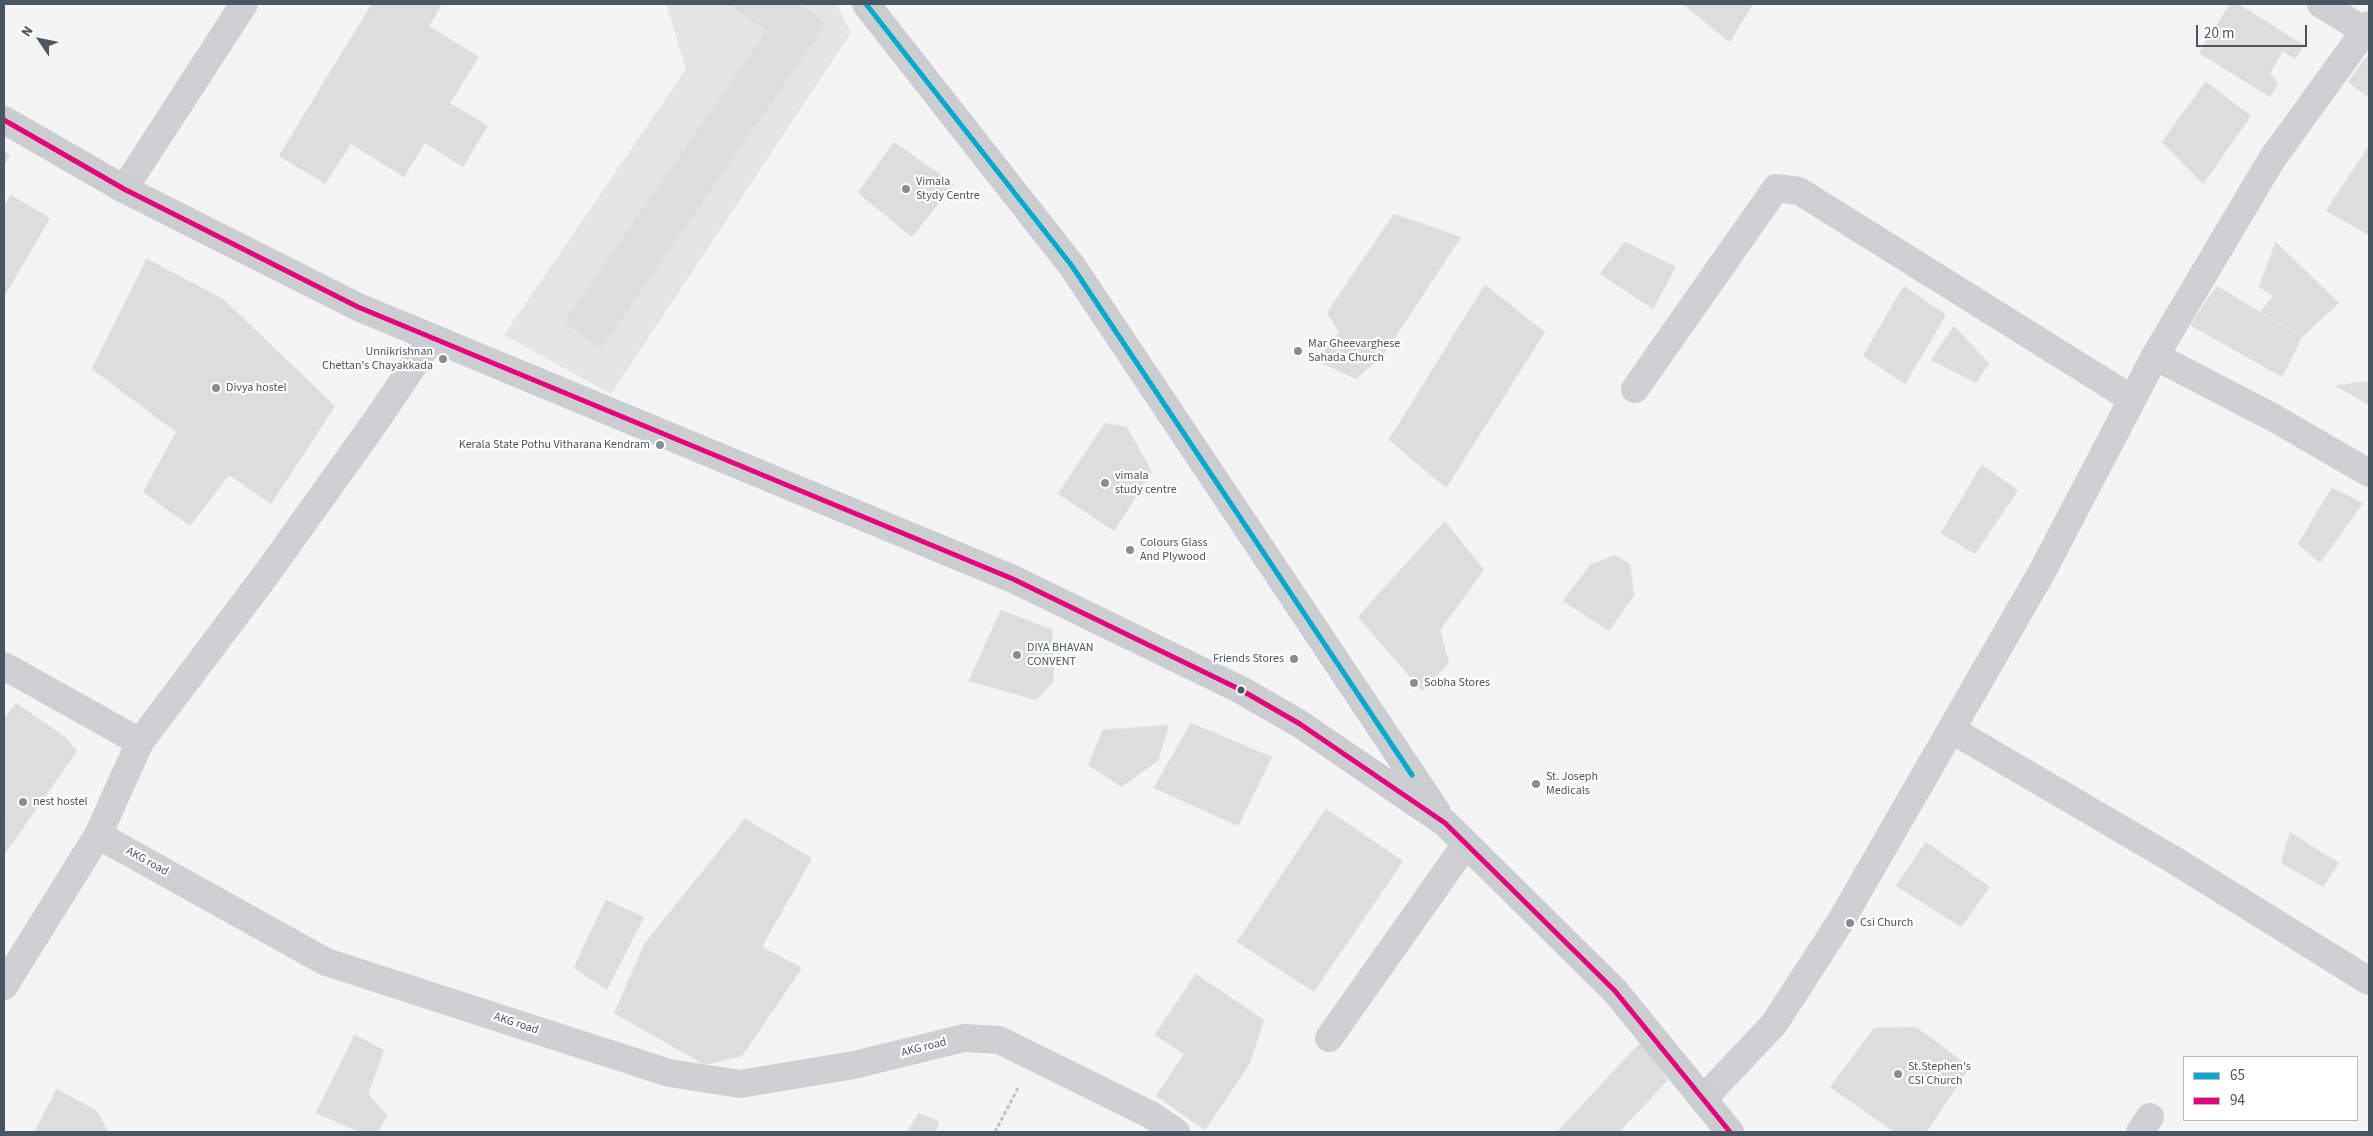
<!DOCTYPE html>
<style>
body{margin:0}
#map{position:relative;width:2373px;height:1136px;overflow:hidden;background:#f4f4f4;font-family:"Source Sans 3",sans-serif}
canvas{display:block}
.frame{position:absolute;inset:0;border:5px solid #4a5661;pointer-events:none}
.legend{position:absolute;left:2183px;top:1056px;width:175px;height:65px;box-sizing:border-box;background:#fff;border:1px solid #b7bbc0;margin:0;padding:6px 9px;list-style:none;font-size:15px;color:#4a5661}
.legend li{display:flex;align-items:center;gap:10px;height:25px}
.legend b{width:25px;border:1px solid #b7bbc0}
.north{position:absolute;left:15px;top:15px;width:50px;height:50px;-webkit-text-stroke:4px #fff;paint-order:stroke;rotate:304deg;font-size:14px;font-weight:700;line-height:20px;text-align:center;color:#4a5661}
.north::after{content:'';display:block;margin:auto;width:18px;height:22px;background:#4a5661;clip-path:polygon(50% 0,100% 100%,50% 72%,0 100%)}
.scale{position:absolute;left:2196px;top:25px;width:111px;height:22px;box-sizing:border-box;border:2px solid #4a5661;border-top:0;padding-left:6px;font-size:15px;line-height:18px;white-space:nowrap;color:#4a5661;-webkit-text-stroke:4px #fff;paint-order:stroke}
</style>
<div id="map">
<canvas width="2373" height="1136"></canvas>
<div class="frame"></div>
<ul class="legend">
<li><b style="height:6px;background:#00a9ce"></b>65</li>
<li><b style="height:6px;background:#e5007d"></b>94</li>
</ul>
<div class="north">N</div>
<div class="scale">20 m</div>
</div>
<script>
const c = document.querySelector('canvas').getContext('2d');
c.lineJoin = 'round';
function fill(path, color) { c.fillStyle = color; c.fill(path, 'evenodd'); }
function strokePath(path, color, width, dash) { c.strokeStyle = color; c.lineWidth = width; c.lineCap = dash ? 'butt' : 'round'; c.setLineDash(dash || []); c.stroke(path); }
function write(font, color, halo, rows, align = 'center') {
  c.font = font + ' "Source Sans 3",sans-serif'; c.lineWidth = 4.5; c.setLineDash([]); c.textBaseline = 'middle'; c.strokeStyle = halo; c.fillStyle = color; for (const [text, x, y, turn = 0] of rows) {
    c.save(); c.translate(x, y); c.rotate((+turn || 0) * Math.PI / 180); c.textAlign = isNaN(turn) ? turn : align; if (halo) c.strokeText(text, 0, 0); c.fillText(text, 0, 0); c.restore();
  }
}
fill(new Path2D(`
 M 666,4 L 837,4 L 851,33 L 611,394 L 504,335 L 686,69 Z`), '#e6e5e6');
const building = new Path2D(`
 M 372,4 L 442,4 L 429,26 L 479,57 L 450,103 L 488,126 L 463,167 L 425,143 L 404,177 L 351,144 L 325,184 L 279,156 Z
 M 727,4 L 800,4 L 827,23 L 601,349 L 563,323 L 766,31 Z
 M 1683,4 L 1753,4 L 1730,42 Z
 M 2230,4 L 2238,4 L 2304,45 L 2295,59 L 2283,51 L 2270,73 L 2278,84 L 2270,97 L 2199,53 Z
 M 2369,54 L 2369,98 L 2348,82 Z
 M 2206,82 L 2251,116 L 2203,184 L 2162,142 Z
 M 894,142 L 954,184 L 912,237 L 858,193 Z
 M 2368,148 L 2369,149 L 2369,235 L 2326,211 Z
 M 4,151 L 10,155 L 4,167 Z
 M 11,195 L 50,218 L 4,297 L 4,207 Z
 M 1394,214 L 1461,237 L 1384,354 L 1356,379 L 1315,360 L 1339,333 L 1327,313 Z
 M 1625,242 L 1676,267 L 1653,309 L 1600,274 Z
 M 2276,242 L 2339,303 L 2302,337 L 2260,312 L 2273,296 L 2259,287 Z
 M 147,259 L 223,299 L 335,406 L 271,504 L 229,475 L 190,526 L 143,492 L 176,432 L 92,369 Z
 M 1485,285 L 1545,332 L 1446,488 L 1389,440 Z
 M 1904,286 L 1946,315 L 1905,384 L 1863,356 Z
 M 2217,286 L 2302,337 L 2282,377 L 2190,325 Z
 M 1954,326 L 1989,363 L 1976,383 L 1931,360 Z
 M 2369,381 L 2369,405 L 2336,386 Z
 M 1105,423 L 1127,427 L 1152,472 L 1114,531 L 1058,494 Z
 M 1982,465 L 2018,490 L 1975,554 L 1941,533 Z
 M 2332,488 L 2363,503 L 2320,563 L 2298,544 Z
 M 1445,521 L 1484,570 L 1440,630 L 1449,663 L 1422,691 L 1358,617 Z
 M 1616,555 L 1630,564 L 1634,595 L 1609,631 L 1563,601 L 1590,565 Z
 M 1001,610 L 1052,630 L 1054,681 L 1036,700 L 969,681 Z
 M 16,703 L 65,737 L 77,751 L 5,854 L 4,720 Z
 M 1191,723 L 1272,757 L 1238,826 L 1154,788 Z
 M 1169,725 L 1158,761 L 1121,787 L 1088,765 L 1103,730 Z
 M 1326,809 L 1403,861 L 1314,992 L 1237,942 Z
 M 745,819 L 812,858 L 762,947 L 802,968 L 742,1056 L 705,1065 L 614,1013 L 645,943 Z
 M 2290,832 L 2339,863 L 2323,887 L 2281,863 Z
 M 1926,842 L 1990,887 L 1961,927 L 1896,886 Z
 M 606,900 L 644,917 L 607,990 L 574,968 Z
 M 1196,974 L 1264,1020 L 1249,1065 L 1205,1130 L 1156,1096 L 1184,1054 L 1155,1035 Z
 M 1916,1027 L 1970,1067 L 1926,1132 L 1894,1132 L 1830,1087 L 1874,1028 Z
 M 355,1035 L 384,1050 L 368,1094 L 388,1116 L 377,1132 L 360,1132 L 316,1113 Z
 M 1642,1041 L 1668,1080 L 1619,1132 L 1557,1132 Z
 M 57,1089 L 97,1111 L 108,1132 L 35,1132 Z
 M 919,1113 L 939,1121 L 936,1132 L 907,1132 Z`);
fill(building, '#ddddde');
strokePath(building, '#e5e6e7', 1);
strokePath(new Path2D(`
 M 995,1132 L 1019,1086`), '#bcc7c4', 3, [4, 2.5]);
strokePath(new Path2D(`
 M 2321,4 L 2365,31
 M 2369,25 L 2272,159 L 2155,356 L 2274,418 L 2369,473
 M 124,189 L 244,4
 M 1635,389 L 1776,188 L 1799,191 L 2132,399
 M 4,666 L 140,742
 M 1952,730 L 2174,860 L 2369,981
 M 98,835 L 326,962 L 669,1073 L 740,1084 L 854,1065 L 964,1038 L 999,1040 L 1151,1115 L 1176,1132
 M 4,986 L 98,835 L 140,742 L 265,576 L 376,421 L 432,338
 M 1329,1038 L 1466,844
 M 1703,1099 L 1774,1024 L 1842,919 L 2043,570 L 2155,356
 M 2140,1132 L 2150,1117`), '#ced0d2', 28);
strokePath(new Path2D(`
 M 866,4 L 1072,266 L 1437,812
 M 4,120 L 124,189 L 358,307 L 1013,579 L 1241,690 L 1300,724 L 1445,823 L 1615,991 L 1730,1132`), '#caced1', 28);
strokePath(new Path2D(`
 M 866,4 L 1072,266 L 1412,775`), '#00a9ce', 5);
strokePath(new Path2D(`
 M 4,120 L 124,189 L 358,307 L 1013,579 L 1241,690 L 1300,724 L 1445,823 L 1615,991 L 1730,1132`), '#e5007d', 5);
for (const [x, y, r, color] of [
 [906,189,5,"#868d94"],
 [1298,351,5,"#868d94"],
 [443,359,5,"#868d94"],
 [216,388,5,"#868d94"],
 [660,445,5,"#868d94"],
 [1105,483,5,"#868d94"],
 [1130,550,5,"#868d94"],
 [1017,655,5,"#868d94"],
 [1294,659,5,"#868d94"],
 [1414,683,5,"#868d94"],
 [1241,690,4.5,"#4a5661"],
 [1536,784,5,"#868d94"],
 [23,802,5,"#868d94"],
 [1850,923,5,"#868d94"],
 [1898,1074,5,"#868d94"]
]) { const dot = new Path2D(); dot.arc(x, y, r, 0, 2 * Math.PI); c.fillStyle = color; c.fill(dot); strokePath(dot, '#fff', 2); }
write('12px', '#4a5661', '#fff', [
 ["Vimala",916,182],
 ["Stydy Centre",916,196],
 ["Mar Gheevarghese",1308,344],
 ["Sahada Church",1308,358],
 ["Unnikrishnan",433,352,"right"],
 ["Chettan's Chayakkada",433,366,"right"],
 ["Divya hostel",226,388],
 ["Kerala State Pothu Vitharana Kendram",650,445,"right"],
 ["vimala",1115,476],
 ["study centre",1115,490],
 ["Colours Glass",1140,543],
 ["And Plywood",1140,557],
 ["DIYA BHAVAN",1027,648],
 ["CONVENT",1027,662],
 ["Friends Stores",1284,659,"right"],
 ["Sobha Stores",1424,683],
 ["St. Joseph",1546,777],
 ["Medicals",1546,791],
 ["nest hostel",33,802],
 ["Csi Church",1860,923],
 ["St.Stephen's",1908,1067],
 ["CSI Church",1908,1081]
], 'left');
write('12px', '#4a5661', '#fff', [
 ["AKG road",147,862,29],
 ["AKG road",516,1024,18],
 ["AKG road",924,1048,-14]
]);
</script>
